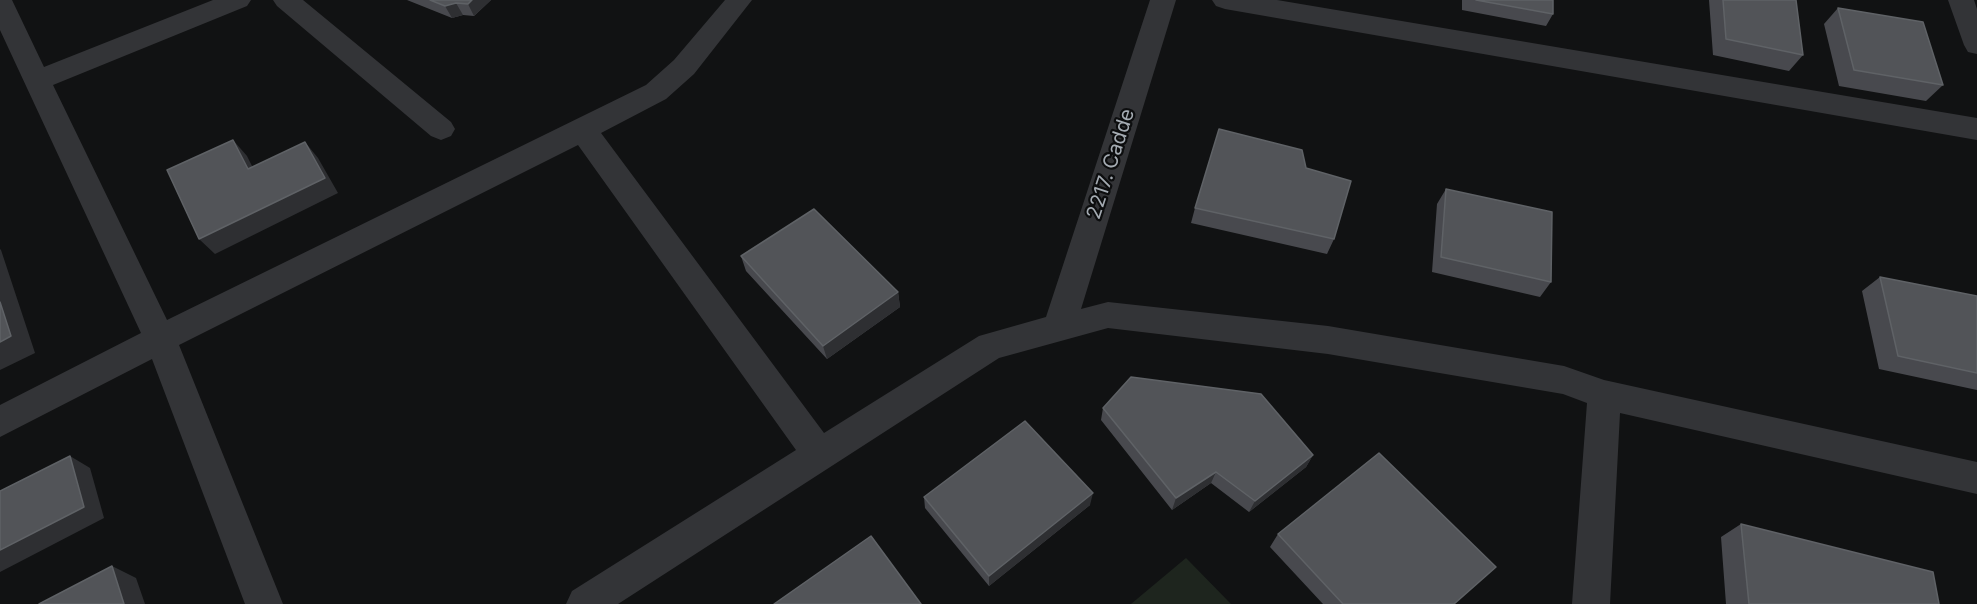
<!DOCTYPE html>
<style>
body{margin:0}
canvas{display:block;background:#111213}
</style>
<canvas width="1977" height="604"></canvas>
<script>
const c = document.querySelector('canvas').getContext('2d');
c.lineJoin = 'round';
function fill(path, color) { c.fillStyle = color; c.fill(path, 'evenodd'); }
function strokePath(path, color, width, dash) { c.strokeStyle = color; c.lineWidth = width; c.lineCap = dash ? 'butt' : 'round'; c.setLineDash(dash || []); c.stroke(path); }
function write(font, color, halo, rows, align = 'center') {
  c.font = font + ' Inter,sans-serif'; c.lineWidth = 4.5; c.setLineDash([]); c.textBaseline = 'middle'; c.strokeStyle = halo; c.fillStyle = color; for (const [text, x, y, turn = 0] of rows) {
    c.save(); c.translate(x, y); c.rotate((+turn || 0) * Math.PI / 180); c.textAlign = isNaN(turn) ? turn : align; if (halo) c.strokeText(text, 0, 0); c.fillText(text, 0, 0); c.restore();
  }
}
fill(new Path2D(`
 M 1186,558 L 1231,604 L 1131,604 Z`), '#1e251e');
fill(new Path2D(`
 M 0,0 L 12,0 L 44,67 L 213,0 L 251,0 L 247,6 L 53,85 L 167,320 L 646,85 L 674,60 L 725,0 L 752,0 L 694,74 L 666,99 L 601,133 L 824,433 L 979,336 L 1046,317 L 1150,0 L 1176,0 L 1081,309 L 1108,302 L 1328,326 L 1564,366 L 1604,380 L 1977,462 L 1977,494 L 1620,413 L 1610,604 L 1572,604 L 1587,403 L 1563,394 L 1328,354 L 1108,328 L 999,358 L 618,604 L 566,604 L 572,591 L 796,450 L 578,145 L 179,345 L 283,604 L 245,604 L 152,359 L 0,437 L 0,405 L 141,333 L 0,30 Z
 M 273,0 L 303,0 L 451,122 L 455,129 L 451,136 L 441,140 L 431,136 L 277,6 Z
 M 1212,0 L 1277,0 L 1977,118 L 1977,140 L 1225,9 L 1216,6 Z
 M 1948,0 L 1974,0 L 1977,9 L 1977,54 L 1968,52 L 1964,45 Z`), '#333437');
fill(new Path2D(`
 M 407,0 L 491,0 L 474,16 L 463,15 L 452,18 Z
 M 1462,0 L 1553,0 L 1553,14 L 1546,26 L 1462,10 Z
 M 1709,0 L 1796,0 L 1803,55 L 1789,71 L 1713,55 Z
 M 1838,8 L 1943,85 L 1926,101 L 1839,86 L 1824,24 Z
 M 1306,168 L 1334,239 L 1327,254 L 1191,223 L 1195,208 Z
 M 1446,189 L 1551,282 L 1540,297 L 1432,272 L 1437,204 Z
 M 741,256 L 898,292 L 900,307 L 827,359 L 746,271 Z
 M 1880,277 L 1977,296 L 1977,390 L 1879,369 L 1862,291 Z
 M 1103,408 L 1313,455 L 1306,467 L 1249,512 L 1211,483 L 1172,510 L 1101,420 Z
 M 924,497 L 1090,505 L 989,586 L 925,508 Z
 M 1741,524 L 1939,604 L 1726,604 L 1721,537 Z
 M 1278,534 L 1454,604 L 1323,604 L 1270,547 Z`), '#48494e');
fill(new Path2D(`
 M 472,0 L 491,0 L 474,16 L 468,4 Z
 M 456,3 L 463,15 L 452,18 L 445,6 Z
 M 233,140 L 247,156 L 261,184 L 248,169 Z
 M 305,142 L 318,158 L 338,193 L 215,254 L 199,239 Z
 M 0,249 L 1,250 L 35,353 L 0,370 Z
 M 898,292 L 900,307 L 827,359 L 823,346 Z
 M 1313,455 L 1306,467 L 1249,512 L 1255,501 Z
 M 70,456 L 90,468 L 104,518 L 0,572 L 0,550 Z
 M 1216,472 L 1211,483 L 1172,510 L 1176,498 Z
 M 1093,493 L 1090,505 L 989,586 L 989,576 Z
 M 112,566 L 136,578 L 145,604 L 124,604 Z`), '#2e2f32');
const building = new Path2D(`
 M 430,0 L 472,0 L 468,4 L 456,3 L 445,6 Z
 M 1476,0 L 1553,0 L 1553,14 Z
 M 1723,0 L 1796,0 L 1803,55 L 1726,39 Z
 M 1838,8 L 1923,22 L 1943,85 L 1854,70 Z
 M 1219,129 L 1302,150 L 1306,168 L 1351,181 L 1334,239 L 1195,208 Z
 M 233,140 L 248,169 L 305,142 L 325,178 L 199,239 L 167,170 Z
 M 1446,189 L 1552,212 L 1551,282 L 1441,257 Z
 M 814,209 L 898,292 L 823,346 L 741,256 Z
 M 1880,277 L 1977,296 L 1977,373 L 1898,356 Z
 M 0,302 L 11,336 L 0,342 Z
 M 1131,377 L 1261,394 L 1313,455 L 1255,501 L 1216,472 L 1176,498 L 1103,408 Z
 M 1025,421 L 1093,493 L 989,576 L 924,497 Z
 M 1379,453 L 1496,567 L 1454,604 L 1343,604 L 1278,534 Z
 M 70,456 L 84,507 L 0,550 L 0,491 Z
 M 1741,524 L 1933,572 L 1939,604 L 1749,604 Z
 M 871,536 L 921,604 L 774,604 Z
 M 112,566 L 124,604 L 39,604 Z`);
fill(building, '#525458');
strokePath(building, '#5f6266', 1.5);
write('20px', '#a4abb2', '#0c0d0e', [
 ["2217. Cadde",1111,164,-72]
]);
</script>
